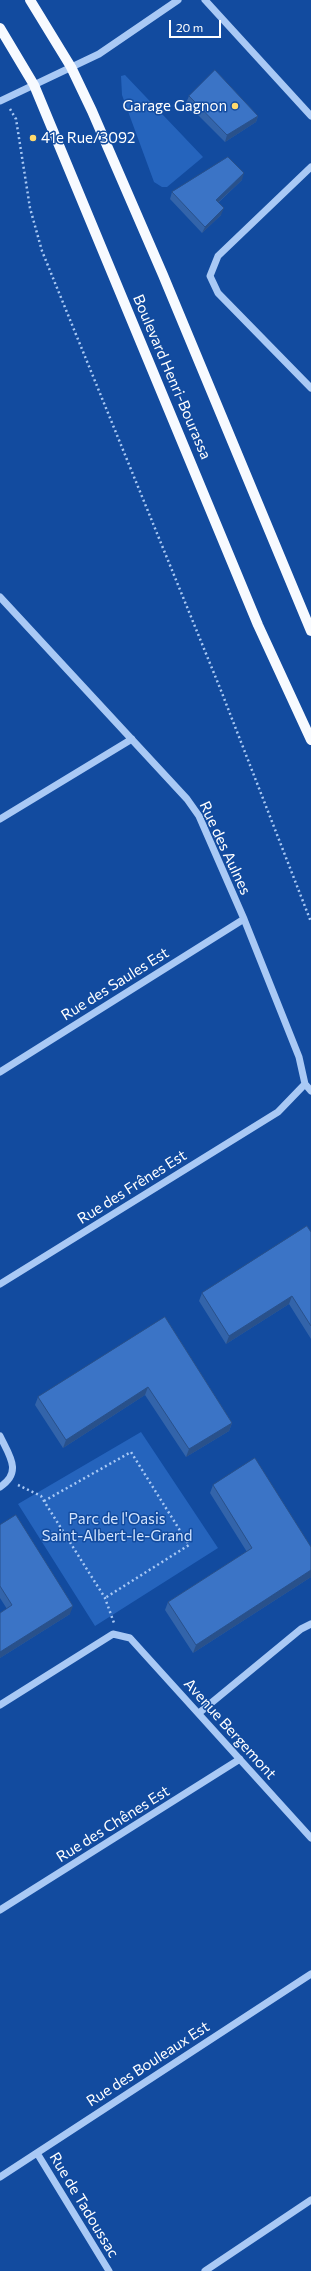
<!DOCTYPE html>
<meta charset="utf-8">
<style>
body{margin:0}
#map{position:relative;width:311px;height:2271px;overflow:hidden;background:#124b9f;font-family:Commissioner,sans-serif}
canvas{display:block}
.scale{position:absolute;left:169px;top:20px;width:52px;height:18px;box-sizing:border-box;border:2px solid #fff;border-top:0;padding-left:5px;font-size:12px;line-height:14px;white-space:nowrap;color:#fff;-webkit-text-stroke:3px #124b9f;paint-order:stroke}
</style>
<div id="map">
<canvas width="311" height="2271"></canvas>
<div class="scale">20 m</div>
</div>
<script>
const c = document.querySelector('canvas').getContext('2d');
c.lineJoin = 'round';
function fill(path, color) { c.fillStyle = color; c.fill(path, 'evenodd'); }
function strokePath(path, color, width, dash) { c.strokeStyle = color; c.lineWidth = width; c.lineCap = dash ? 'butt' : 'round'; c.setLineDash(dash || []); c.stroke(path); }
function write(font, color, halo, rows, align = 'center') {
  c.font = font + ' Commissioner,sans-serif'; c.lineWidth = 3; c.setLineDash([]); c.textBaseline = 'middle'; c.strokeStyle = halo; c.fillStyle = color; for (const [text, x, y, turn = 0] of rows) {
    c.save(); c.translate(x, y); c.rotate((+turn || 0) * Math.PI / 180); c.textAlign = isNaN(turn) ? turn : align; if (halo) c.strokeText(text, 0, 0); c.fillText(text, 0, 0); c.restore();
  }
}
fill(new Path2D(`
 M 125,75 L 203,157 L 167,187 L 162,187 L 154,182 L 122,95 L 121,76 Z
 M 141,1432 L 218,1548 L 95,1626 L 18,1504 Z`), '#2564bd');
strokePath(new Path2D(`
 M 10,109 L 16,119 L 30,208 L 42,251 L 220,688 L 311,922
 M 18,1485 L 41,1496 L 44,1501 L 105,1598 L 114,1623
 M 44,1501 L 131,1452 L 189,1545 L 105,1598`), '#a9c9f5', 2.5, [2, 3]);
strokePath(new Path2D(`
 M 205,0 L 311,116
 M 0,101 L 99,54 L 178,0
 M 311,167 L 218,256 L 210,276 L 218,293 L 311,388
 M 0,597 L 187,799 L 199,816 L 244,919 L 299,1057 L 305,1084 L 278,1112 L 0,1284
 M 0,819 L 132,739
 M 0,1072 L 244,919
 M 305,1084 L 311,1091
 M 0,1436 C 9,1455 23,1472 0,1487
 M 0,1705 L 113,1634 L 130,1638 L 311,1838
 M 199,1713 L 301,1629 L 311,1624
 M 0,1910 L 240,1759
 M 37,2153 L 109,2271
 M 0,2177 L 311,1974
 M 205,2271 L 311,2200`), '#a9c9f5', 7);
strokePath(new Path2D(`
 M 30,0 L 71,67 L 92,111 L 163,275 L 311,631
 M 0,28 L 34,85 L 258,625 L 311,740`), '#f7faff', 10);
fill(new Path2D(`
 M 189,96 L 258,116 L 256,122 L 225,142 L 186,103 Z
 M 242,180 L 218,203 L 221,215 L 202,233 L 170,199 L 172,192 Z
 M 311,1232 L 311,1339 L 289,1304 L 226,1344 L 199,1301 L 202,1293 Z
 M 165,1317 L 232,1423 L 229,1431 L 186,1457 L 145,1395 L 63,1448 L 35,1405 L 38,1397 Z
 M 213,1485 L 311,1547 L 311,1577 L 193,1653 L 165,1610 L 168,1602 L 247,1552 L 210,1493 Z
 M 0,1525 L 70,1614 L 0,1658 L 0,1613 L 7,1609 L 0,1598 Z`), '#3364aa');
fill(new Path2D(`
 M 258,116 L 256,122 L 225,142 L 227,135 Z
 M 244,173 L 242,180 L 213,207 L 216,200 Z
 M 224,208 L 221,215 L 202,233 L 205,227 Z
 M 292,1296 L 289,1304 L 226,1344 L 229,1336 Z
 M 148,1387 L 145,1395 L 63,1448 L 66,1440 Z
 M 232,1423 L 229,1431 L 186,1457 L 189,1449 Z
 M 311,1570 L 311,1577 L 193,1653 L 196,1645 Z
 M 73,1606 L 70,1614 L 0,1658 L 0,1652 Z`), '#29518b');
const building = new Path2D(`
 M 215,70 L 258,116 L 227,135 L 189,96 Z
 M 228,157 L 244,173 L 216,200 L 224,208 L 205,227 L 172,192 Z
 M 307,1226 L 311,1232 L 311,1326 L 292,1296 L 229,1336 L 202,1293 Z
 M 165,1317 L 232,1423 L 189,1449 L 148,1387 L 66,1440 L 38,1397 Z
 M 255,1458 L 311,1547 L 311,1570 L 196,1645 L 168,1602 L 252,1548 L 213,1485 Z
 M 16,1515 L 73,1606 L 0,1652 L 0,1613 L 12,1605 L 0,1586 L 0,1525 Z`);
fill(building, '#3b74c6');
strokePath(building, '#29518b', 1);
for (const [x, y, r, color] of [
 [235,106,4,"#ffda6d"],
 [33,138,4,"#ffda6d"]
]) { const dot = new Path2D(); dot.arc(x, y, r, 0, 2 * Math.PI); c.fillStyle = color; c.fill(dot); strokePath(dot, '#124b9f', 1.5); }
write('15px', '#fff', '#124b9f', [
 ["Garage Gagnon",227,106],
 ["41e Rue/3092",41,138,"left"]
], 'right');
write('15px', '#fff', '#124b9f', [
 ["Boulevard Henri-Bourassa",172,377,67],
 ["Rue des Aulnes",225,848,65],
 ["Rue des Saules Est",115,984,-32],
 ["Rue des Frênes Est",132,1187,-32],
 ["Avenue Bergemont",230,1729,48],
 ["Rue des Chênes Est",113,1824,-32],
 ["Rue des Bouleaux Est",148,2064,-33],
 ["Rue de Tadoussac",84,2205,59]
]);
write('15px', '#d2e4fe', '#124b9f', [
 ["Parc de l'Oasis",117,1519],
 ["Saint-Albert-le-Grand",117,1536]
]);
</script>
